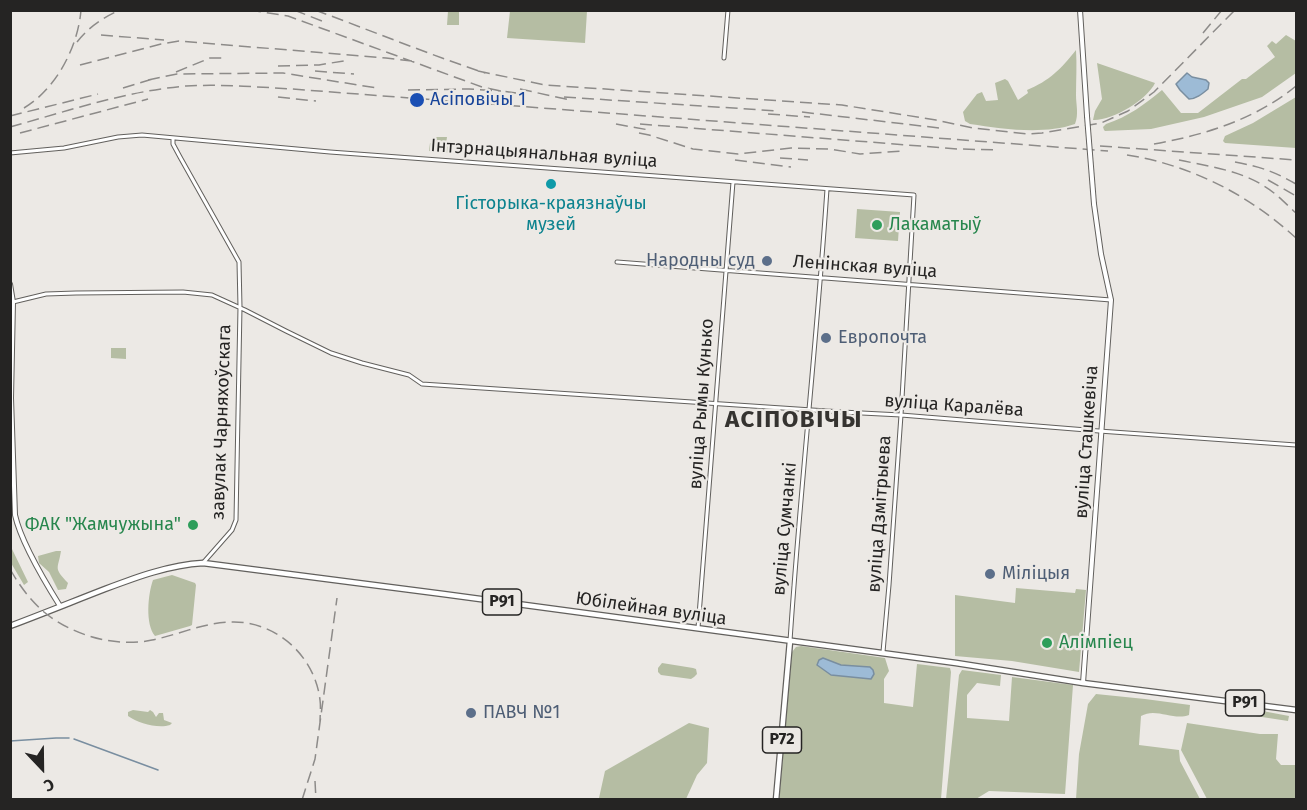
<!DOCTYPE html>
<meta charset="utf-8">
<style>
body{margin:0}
#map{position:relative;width:1307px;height:810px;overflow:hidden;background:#ece9e5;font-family:"Fira Sans",sans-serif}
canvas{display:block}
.frame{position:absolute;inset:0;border:12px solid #252423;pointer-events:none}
.north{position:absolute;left:12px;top:738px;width:60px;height:60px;-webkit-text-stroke:4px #ece9e5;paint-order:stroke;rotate:158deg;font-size:16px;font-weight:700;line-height:24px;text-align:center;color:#252423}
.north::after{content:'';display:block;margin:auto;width:21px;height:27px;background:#252423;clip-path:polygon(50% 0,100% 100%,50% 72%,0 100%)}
</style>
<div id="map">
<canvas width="1307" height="810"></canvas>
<div class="frame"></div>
<div class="north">С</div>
</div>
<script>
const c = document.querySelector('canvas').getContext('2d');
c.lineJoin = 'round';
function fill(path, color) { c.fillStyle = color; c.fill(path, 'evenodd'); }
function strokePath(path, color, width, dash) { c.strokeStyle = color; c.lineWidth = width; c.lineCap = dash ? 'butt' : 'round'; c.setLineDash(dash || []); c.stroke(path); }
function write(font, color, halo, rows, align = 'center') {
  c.font = font + ' "Fira Sans",sans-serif'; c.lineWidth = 4.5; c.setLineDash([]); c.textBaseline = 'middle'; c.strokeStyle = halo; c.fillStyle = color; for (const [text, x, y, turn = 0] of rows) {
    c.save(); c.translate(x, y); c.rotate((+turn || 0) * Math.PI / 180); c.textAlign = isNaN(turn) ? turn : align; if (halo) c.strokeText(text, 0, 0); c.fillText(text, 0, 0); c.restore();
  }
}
fill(new Path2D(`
 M 448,11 L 459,11 L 459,25 L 447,25 Z
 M 510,11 L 587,11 L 585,43 L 507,38 Z
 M 1286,35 L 1296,41 L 1296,73 L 1262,97 L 1204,117 L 1151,129 L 1105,131 L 1104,130 L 1103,127 L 1106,124 C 1128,117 1145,104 1162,90 L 1181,113 L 1198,113 L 1242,79 L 1246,79 L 1275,57 L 1267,46 L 1272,41 L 1276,44 Z
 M 1076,50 C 1077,65 1076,80 1076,95 C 1076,105 1079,114 1075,124 C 1043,135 1003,129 970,124 L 965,121 L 963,112 L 977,94 L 982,92 L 986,101 L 998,100 L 995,83 L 1005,79 L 1008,81 L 1018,100 L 1028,93 L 1027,90 C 1049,81 1061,69 1076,50 Z
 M 1097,63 L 1155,83 C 1147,100 1112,121 1093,120 L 1095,111 L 1102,99 Z
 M 1296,97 L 1296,148 L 1225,143 L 1223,141 L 1225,136 L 1253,123 Z
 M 433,137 L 447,137 L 446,144 L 449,147 L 453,147 L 453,153 L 429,151 L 430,143 L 431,143 Z
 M 857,209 L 900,212 L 898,241 L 855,238 Z
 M 111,348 L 126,348 L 126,359 L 111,358 Z
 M 10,537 L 12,549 L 28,582 L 24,585 L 11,563 Z
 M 56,551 L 61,551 C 58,570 53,567 68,583 L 66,589 L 58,590 L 49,572 L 39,563 L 38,556 Z
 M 172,575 L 195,583 L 196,585 L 192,625 L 190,626 L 155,636 C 145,624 148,594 153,580 Z
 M 1016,588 L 1075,593 L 1076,589 L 1086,590 L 1079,672 L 1012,661 L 955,656 L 955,595 L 1015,603 Z
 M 801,646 L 885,658 L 889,671 L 884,679 L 884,703 L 913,707 L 917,664 L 950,668 L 951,672 L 941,799 L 779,800 L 792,652 L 796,647 Z
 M 662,663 L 693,668 L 696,669 L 697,674 L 694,677 L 691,679 L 661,675 L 658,672 L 658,668 Z
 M 962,670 L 1001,675 L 1000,686 L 977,683 L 967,695 L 967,718 L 1009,721 L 1012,677 L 1073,685 L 1065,794 L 989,791 L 976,799 L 965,798 L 965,799 L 946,799 L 959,675 Z
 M 1096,694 L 1145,699 L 1190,705 L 1189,715 C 1173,721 1156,707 1141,716 L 1139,745 L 1179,750 L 1180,761 L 1200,799 L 1076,799 L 1079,754 L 1088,704 Z
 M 1236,706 L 1289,716 L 1288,721 L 1236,713 Z
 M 133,710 L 148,712 L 150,710 L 153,712 L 156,717 L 159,713 L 163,713 L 164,720 L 172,723 L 170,725 C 158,729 138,723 128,716 L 128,712 Z
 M 689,723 L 709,728 L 707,763 L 697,775 L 686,799 L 606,800 L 599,798 L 605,771 Z
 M 1187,723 L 1260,734 L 1278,734 L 1276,759 L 1281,765 L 1296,765 L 1296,799 L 1207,799 L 1181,750 Z`), '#b5bda3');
const water = new Path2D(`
 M 1187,73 L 1192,77 L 1206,80 L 1209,83 L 1208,89 C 1202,94 1196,99 1189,99 L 1180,90 L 1176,84 Z
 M 823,658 L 841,665 L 870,667 L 873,670 L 874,674 L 871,679 L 831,675 L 817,665 L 819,660 Z`);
fill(water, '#9dbbd6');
strokePath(water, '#798ea0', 1.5);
strokePath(new Path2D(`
 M 74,739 L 158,770
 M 10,741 L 56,738 L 69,738`), '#798ea0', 1.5);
const tertiary = new Path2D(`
 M 724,58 L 728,10
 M 173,138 L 173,144 L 180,157 L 239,262 L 240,307 L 236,520 L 232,530 L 203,563
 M 10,153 L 64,148 L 118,137 L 142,135 L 330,152 L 914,195 L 901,415 L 889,585 L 883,652
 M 617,262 L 1111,300
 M 13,302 L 46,294 L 76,293 L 183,292 L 212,295 L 245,310 L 286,331 L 331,353 L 362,363 L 409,375 L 422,384 L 842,412 L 901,415 L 1099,431 L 1296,445
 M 698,628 L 733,182
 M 790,641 C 800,490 817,340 827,189`);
const secondary = new Path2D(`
 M 1080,10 L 1087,116
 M 10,284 L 13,302 L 11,398 L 15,515 C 21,542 45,582 60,606
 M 1083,683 L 1111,300 L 1101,254 L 1094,204`);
const primary = new Path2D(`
 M 10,626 C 42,614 74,601 105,589 C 137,577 169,565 203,563 L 443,594 L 956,663 L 1083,683 L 1296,710
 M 776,800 L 790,641`);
strokePath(tertiary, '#62605d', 5);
strokePath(secondary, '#62605d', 6);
strokePath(primary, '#62605d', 7);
strokePath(tertiary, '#fff', 3);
strokePath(secondary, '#fff', 4);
strokePath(primary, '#fff', 4.5);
strokePath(new Path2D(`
 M 249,10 L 288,16 L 482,87 L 501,91 L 516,93
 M 294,10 L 322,21
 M 315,10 C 372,31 428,54 485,73
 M 1203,33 L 1222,10
 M 101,35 L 164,40
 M 77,42 C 89,27 102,18 120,10
 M 80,65 L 161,44 L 179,41 L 386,58 L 412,61
 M 278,66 L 319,65 L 349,60
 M 315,71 L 354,74
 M 478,71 L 545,85 L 842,105 L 936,120 L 973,128 L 1028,134 L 1042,133 L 1101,123 L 1128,111 L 1154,92 L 1235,10
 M 176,72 L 210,58 L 227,58
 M 148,80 L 177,74 L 283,73 L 377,88
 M 123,88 L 156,78
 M 520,89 L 570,100
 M 408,90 L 469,89 L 501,91
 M 278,97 L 316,101
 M 564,97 L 778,111
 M 24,108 C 56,89 78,47 81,10
 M 802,112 L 939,128
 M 768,114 L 810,117
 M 10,116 L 98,94
 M 616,124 L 649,130
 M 640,124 L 958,149 L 999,150
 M 10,127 C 68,111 126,91 186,86 C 221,84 257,87 292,89 L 1108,151
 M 20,133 L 148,99
 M 639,133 L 649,135 L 693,149 L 738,154 L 791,148 L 830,149 L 860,154 L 902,151
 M 1154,144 C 1205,135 1256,119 1296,86
 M 1100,146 L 1296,160
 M 1127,155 C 1191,165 1249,195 1296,238
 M 780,158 L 808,160
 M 735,160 L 791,167
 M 1179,160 C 1207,166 1239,170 1264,186 C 1276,193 1286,204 1296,213
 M 1235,162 C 1261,167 1273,171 1296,184
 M 1268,180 L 1296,196
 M 10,569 C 19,585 30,600 44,612 C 72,635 115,648 152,640 C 178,635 205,622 232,622 C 276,621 315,656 320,700 C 321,707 320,715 320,723
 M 315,781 L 316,800
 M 302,800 L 315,759 L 337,598`), '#8d8b89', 1.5, [12, 6]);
const secondaryBridge = new Path2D(`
 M 1087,116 L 1094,204`);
strokePath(secondaryBridge, '#62605d', 6, []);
strokePath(secondaryBridge, '#fff', 4);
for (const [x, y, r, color] of [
 [417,100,8,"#1a4fb4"],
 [551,184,6,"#0f9aa8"],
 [877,225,6,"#2e9e5b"],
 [767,261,6,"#5c6f8a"],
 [826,338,6,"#5c6f8a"],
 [193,525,6,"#2e9e5b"],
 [990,574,6,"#5c6f8a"],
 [1047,643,6,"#2e9e5b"],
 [471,713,6,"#5c6f8a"]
]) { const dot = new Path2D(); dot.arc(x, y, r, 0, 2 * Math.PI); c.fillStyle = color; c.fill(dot); strokePath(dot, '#ece9e5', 2); }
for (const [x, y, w] of [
 [502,602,39],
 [1245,703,39],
 [782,740,39]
]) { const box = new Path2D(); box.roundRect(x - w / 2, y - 13, w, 26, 4.5); c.fillStyle = '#ece9e5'; c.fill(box); strokePath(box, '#252423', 1.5); }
write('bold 16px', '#252423', null, [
 ["Р91",502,602],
 ["Р91",1245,703],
 ["Р72",782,740]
]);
write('18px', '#164399', '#ece9e5', [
 ["Асіповічы 1",430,100]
], 'left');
write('18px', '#252423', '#ece9e5', [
 ["Інтэрнацыянальная вуліца",544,154,4],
 ["Ленінская вуліца",865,267,4],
 ["вуліца Рымы Кунько",702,404,-86],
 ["вуліца Каралёва",954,406,4],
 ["завулак Чарняхоўскага",222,422,-88],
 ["вуліца Сташкевіча",1087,442,-86],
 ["вуліца Дзмітрыева",880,514,-86],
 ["вуліца Сумчанкі",785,529,-85],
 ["Юбілейная вуліца",651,609,8]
]);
write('18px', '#0d838f', '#ece9e5', [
 ["Гісторыка-краязнаўчы",551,204],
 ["музей",551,225]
]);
write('18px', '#27864d', '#ece9e5', [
 ["Лакаматыў",889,225],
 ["ФАК \"Жамчужына\"",181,525,"right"],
 ["Алімпіец",1059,643]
], 'left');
write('18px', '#4e5e75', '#ece9e5', [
 ["Народны суд",755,261,"right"],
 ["Европочта",838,338],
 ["Міліцыя",1002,574],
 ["ПАВЧ №1",483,713]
], 'left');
c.letterSpacing = '1.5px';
write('bold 24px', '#353330', '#ece9e5', [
 ["АСІПОВІЧЫ",794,420]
]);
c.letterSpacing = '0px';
</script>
